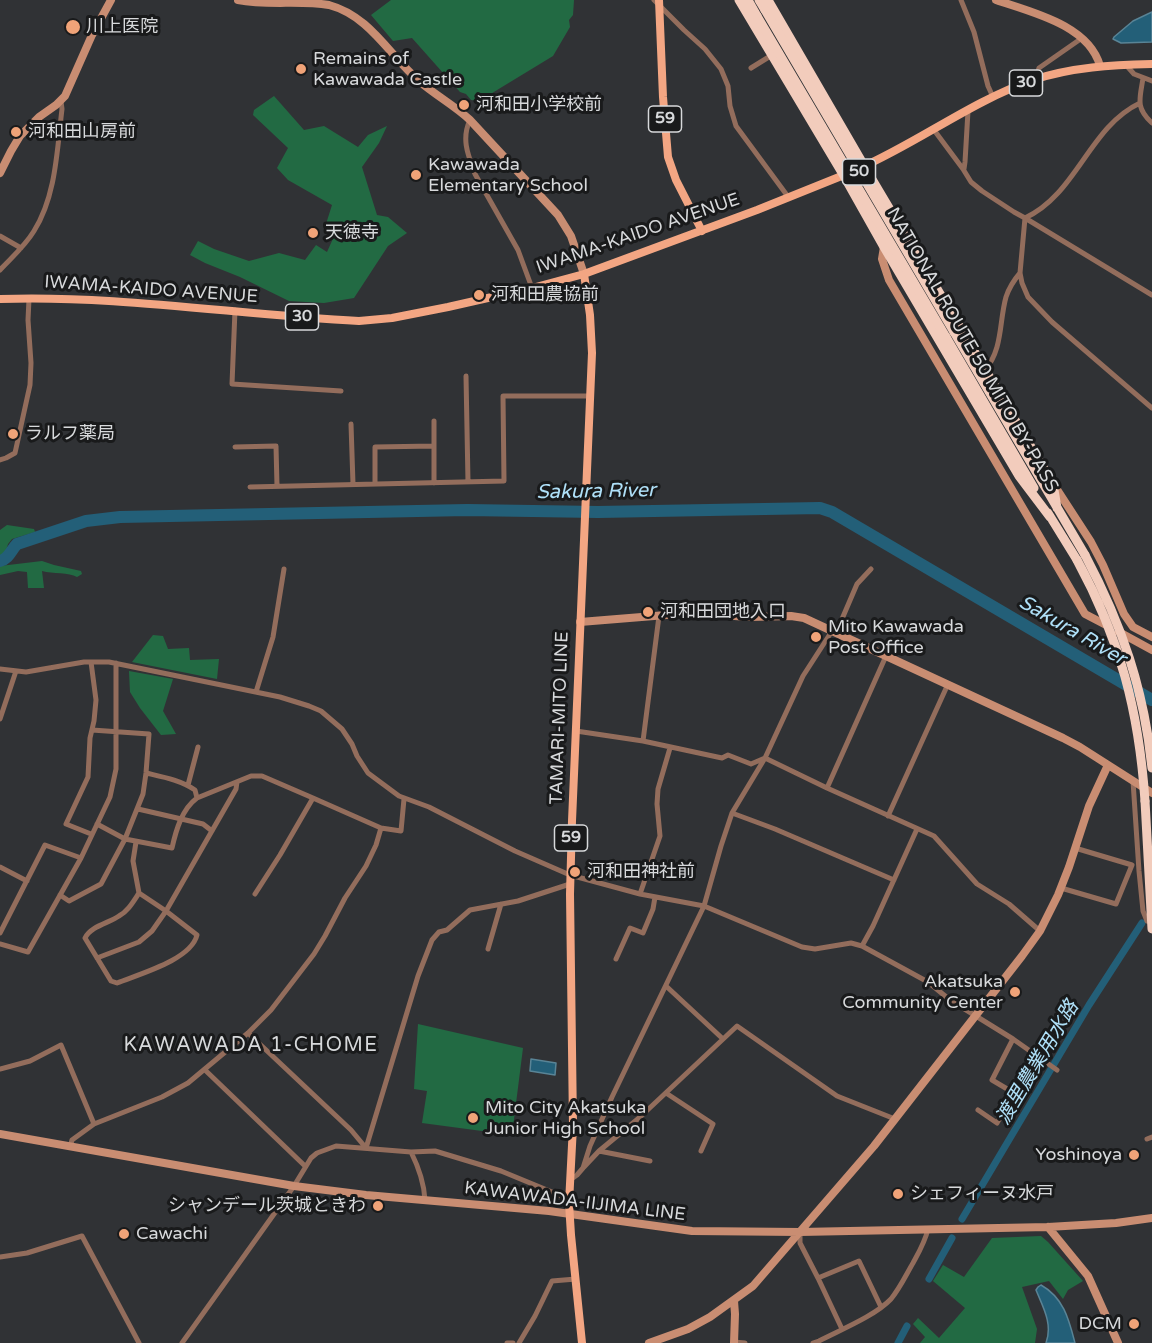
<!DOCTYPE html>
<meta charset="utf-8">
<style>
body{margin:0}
canvas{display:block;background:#303235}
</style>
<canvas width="1152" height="1343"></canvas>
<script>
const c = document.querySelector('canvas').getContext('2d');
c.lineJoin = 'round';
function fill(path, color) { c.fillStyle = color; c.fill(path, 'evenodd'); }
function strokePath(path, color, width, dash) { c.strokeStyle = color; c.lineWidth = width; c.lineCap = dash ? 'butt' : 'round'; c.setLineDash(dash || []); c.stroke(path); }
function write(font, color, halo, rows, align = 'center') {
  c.font = font + ' "Varela Round","Noto Sans JP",sans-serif'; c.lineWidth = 6; c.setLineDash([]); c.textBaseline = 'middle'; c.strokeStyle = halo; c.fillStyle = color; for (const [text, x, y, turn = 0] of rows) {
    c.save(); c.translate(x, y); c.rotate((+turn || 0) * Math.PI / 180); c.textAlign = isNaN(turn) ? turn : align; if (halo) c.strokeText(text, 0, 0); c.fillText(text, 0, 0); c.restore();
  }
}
fill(new Path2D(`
 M 391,0 L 574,0 L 573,15 L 569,20 L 570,27 L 553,56 L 479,101 L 471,100 L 466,94 L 460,92 L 412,38 L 393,41 L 371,15 Z
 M 274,96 L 304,130 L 324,126 L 358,147 L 368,135 L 387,126 L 379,143 L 362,167 L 377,215 L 388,217 L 407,233 L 388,246 L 354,298 L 324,303 L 289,301 L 240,277 L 205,263 L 190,255 L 198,241 L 214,249 L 249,261 L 279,253 L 305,260 L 316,245 L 327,252 L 336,232 L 326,224 L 332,205 L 288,180 L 277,168 L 288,148 L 253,115 L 254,110 Z
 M 7,525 L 34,529 L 35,532 L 12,539 L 8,544 L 5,555 L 0,557 L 0,530 Z
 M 42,561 L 54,565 L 81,571 L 82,574 L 77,577 C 69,572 53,574 42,571 L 44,588 L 28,588 L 27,572 L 18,571 L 0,575 L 0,566 Z
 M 153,635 L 163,636 L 168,649 L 189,648 L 190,660 L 219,659 L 217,679 L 132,662 Z
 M 129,671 L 173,679 L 163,711 L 176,734 L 161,735 L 140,708 L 130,692 Z
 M 418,1024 L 523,1048 L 512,1135 L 422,1123 L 427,1091 L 414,1089 Z
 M 1041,1236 L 1048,1242 L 1083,1281 L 1068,1290 L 1063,1299 L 1049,1281 L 1022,1287 L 1037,1329 L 1035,1343 L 920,1343 L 925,1337 L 913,1324 L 918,1318 L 939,1338 L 965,1308 L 933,1281 L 943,1265 L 964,1277 L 992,1238 Z`), '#226a43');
const water = new Path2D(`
 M 1152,12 L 1152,42 L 1121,43 L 1113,39 L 1114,37 L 1133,21 Z
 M 531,1059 L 556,1063 L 555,1075 L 530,1071 Z
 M 1041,1285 C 1064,1298 1069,1320 1075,1343 L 1046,1343 C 1053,1324 1043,1307 1036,1290 L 1038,1287 Z`);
fill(water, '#235f78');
strokePath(water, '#598496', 1.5);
strokePath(new Path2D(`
 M 962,1219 L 1089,1005 L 1142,923
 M 929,1279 L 952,1238
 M 898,1343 L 907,1326`), '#235f78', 7);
strokePath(new Path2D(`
 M 0,561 C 9,559 11,550 17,544 L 86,521 L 120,517 L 467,510 L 598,512 L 820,508 L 832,512 L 1152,700`), '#235f78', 12);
strokePath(new Path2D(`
 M 654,0 L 684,30 L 705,49 L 721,69 L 728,86 L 730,106 L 736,126 L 789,198
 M 961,0 L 974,32 L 988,86 L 993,97
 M 1126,65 L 1134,74 L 1152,81
 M 751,68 L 772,55
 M 1143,78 C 1140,99 1135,107 1152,123
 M 1035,80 L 1039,68 L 1082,38
 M 470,120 C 461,139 468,155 475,174 L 518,250 L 532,288
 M 934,130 L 963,169 L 971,182 L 982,191 L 1014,212 L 1025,218 L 1152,295
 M 964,169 L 965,162 L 968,111
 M 1025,218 L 1020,273 L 1022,283 L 1028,297 L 1052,322 L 1152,408
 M 1025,218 C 1077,194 1089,127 1140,103
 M 0,236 L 21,248
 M 0,270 C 12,257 25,246 34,231 C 56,196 57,150 62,109 L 61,101
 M 235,310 L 232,384 L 341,391
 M 985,370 C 1003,349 999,322 1006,297 C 1009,288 1014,280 1020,273
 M 466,376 L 468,482
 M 434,421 L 434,483
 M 351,424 L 353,484
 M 235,447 L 276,446 L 277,486
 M 0,460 L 6,458 L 15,453 L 30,385 L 31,363 L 28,320 L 29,299
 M 375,484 L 375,447 L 434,446
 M 250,487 L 504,481 L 503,396 L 590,396
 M 836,633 L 857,584 L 871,569
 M 91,662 L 96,700 L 94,721 L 90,738 L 88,777 L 66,824 L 91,834
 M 0,669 L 26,672 L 84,662 L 109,662 L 280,697 L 309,706 L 321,711 L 342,729 L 352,744 L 357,756 L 368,773 L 399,796 L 429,807 L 515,851 L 570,875 L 640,894 L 704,906 L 802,947 L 815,949 L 851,943 L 862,946 L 928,982 L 950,1000 L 1013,1039 L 1057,1070
 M 256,692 L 273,637 L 284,569
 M 0,719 L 16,671
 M 576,731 L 643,741 L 722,758 L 728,755 L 751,764 L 765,758 L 827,788 L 934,836 L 977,884 L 1009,904 L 1040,931
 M 643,741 L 659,616
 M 146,773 C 163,777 180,780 195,790 L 197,798
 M 1133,781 L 1139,871 L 1143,911 L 1147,921 L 1151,922
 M 188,785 L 198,747
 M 827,788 L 886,656
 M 138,809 L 203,824 L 212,831
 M 732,813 L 775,829 L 894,880
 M 888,816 L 948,684
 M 97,824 L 125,839 L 172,848 C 176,830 182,809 197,798 L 251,776 L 262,776 L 313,798
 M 136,842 L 133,861 L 139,893 L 166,911 L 197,935 C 191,960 139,974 117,983 L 111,981 L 85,938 C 91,926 109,923 119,916 C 128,911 133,902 139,893
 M 0,867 L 27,881
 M 1061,888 L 1116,904 L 1132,865 L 1075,848
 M 255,894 L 280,855 L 313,798 L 381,828
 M 640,894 L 660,836 L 657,804 L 658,789 L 670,748
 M 60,895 L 69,901 L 101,884 L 125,839 L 143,794 L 146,773 L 149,734 L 92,730
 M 0,933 L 45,845 L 81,858
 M 0,944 L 28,952 L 81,858 L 110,797 L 116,769 L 116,663
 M 862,946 L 873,926 L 917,829
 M 488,949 L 501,904
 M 97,958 L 139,942 L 152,931 L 166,911 L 236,789 L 237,782
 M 616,959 L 630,928 L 643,933 L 653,909 L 655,897
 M 666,986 L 723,1039
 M 248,1033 L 351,1130 L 366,1148
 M 0,1069 L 30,1061 L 61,1045 L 94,1124
 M 205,1070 L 305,1166
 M 666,1093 L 713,1124 L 701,1151
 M 978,1110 L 997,1123 L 1014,1093 L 992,1080 L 1013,1039
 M 1147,1139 L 1152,1137
 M 70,1147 L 72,1140 L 94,1124 L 162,1097 L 188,1083 L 248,1033 L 271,1010 L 314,954 L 325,936 L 345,898 L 366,866 L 376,845 L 381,828 L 401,831 L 404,799
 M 366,1148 L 418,976 L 432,940 L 439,932 L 447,930 L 470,910 L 518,901 L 570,884
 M 599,1151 L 639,1118 L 737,1026 L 837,1096 L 895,1119
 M 411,1152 C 419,1168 424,1182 425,1200
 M 584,1167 L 599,1151 L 650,1161
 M 570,1180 L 577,1175 L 583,1168 L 590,1146 L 612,1097 L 704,906 L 721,846 L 732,813 L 765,758 L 803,676 L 832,631
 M 800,1232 L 800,1243 L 818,1278 L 842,1329
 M 0,1257 L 27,1253 L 82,1236 L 139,1343
 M 818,1278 L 859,1261 L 881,1307
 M 734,1342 L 745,1343
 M 182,1343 L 294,1186 L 311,1158 L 317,1153 L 336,1146 L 411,1152 L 435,1151 L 501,1171 L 569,1199
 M 507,1343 L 513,1343
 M 519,1343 L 535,1316 L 552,1281 L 576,1279
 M 813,1343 L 819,1341 C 840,1330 875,1316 891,1299 C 900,1288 906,1275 913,1263 C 919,1252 925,1242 928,1229`), '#936d5c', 5);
strokePath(new Path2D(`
 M 238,0 C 268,6 299,0 329,5 C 370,16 389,55 419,81 C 435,95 454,105 470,120 L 558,215 L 571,236 L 584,274
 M 996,0 C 1031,12 1089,25 1100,66
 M 0,173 L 11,151 L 20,136 L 39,117 L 56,105 L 65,96 L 92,35 L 111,0
 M 884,247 L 882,259 L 889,280 L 1085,614 L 1108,626
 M 1054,485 L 1091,542 L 1103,565 L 1124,614 L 1133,627 L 1152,637
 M 580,622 L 691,613 L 749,617 L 791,616 L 804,618 L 1063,738 L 1080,747 L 1152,793
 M 1119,632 L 1152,650
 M 0,1134 L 294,1186 L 366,1195 L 549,1211 L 692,1231 L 800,1232 L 1048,1227 L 1116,1223 L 1152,1218
 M 1048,1227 L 1088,1276 L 1118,1343
 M 734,1301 L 735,1314 L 734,1343
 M 649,1343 L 688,1329 L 710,1317 L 753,1286 L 874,1146 L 1022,956 L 1040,931 L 1058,895 L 1069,867 L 1089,806 L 1108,765`), '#c98d72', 8);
strokePath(new Path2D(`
 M 659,0 L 663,97 L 668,157 L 676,180 L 702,231
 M 860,168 C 919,142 972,101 1033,80 C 1072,67 1112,65 1152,64
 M 0,299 C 120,295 239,315 359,321 L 392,318 L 448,307 L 532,288 L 584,274 L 757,210 L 849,173
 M 582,1343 L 571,1235 L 569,1203 L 573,1126 L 570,894 L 572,821 L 592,353 L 590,315 L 584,274`), '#f3a683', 8);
strokePath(new Path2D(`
 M 739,0 L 844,176 L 884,247 L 1019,476 L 1050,517
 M 748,0 L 757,16
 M 759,0 L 765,10
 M 768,0 L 873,181 L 1053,484 L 1057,508
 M 954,332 L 1085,555
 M 946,337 L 1034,488
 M 1048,513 L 1077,560
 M 1145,801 L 1152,929`), '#f2ccbc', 9);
strokePath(new Path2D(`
 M 765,10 L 954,332
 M 757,16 L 946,337
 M 1085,555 C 1122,625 1144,689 1152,768
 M 1077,560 C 1120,639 1139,711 1145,801`), '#f2ccbc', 9);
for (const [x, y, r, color] of [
 [73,27,8,"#f0a378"],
 [301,69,6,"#f0a378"],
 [464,105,6,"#f0a378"],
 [16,132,6,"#f0a378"],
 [416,175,6,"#f0a378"],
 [313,233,6,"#f0a378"],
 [479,295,6,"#f0a378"],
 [13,434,6,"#f0a378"],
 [648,612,6,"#f0a378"],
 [816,637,6,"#f0a378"],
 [575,872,6,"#f0a378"],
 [1015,992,6,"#f0a378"],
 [473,1118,6,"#f0a378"],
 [1134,1155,6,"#f0a378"],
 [898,1194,6,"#f0a378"],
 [378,1206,6,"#f0a378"],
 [124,1234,6,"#f0a378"],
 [1134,1324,6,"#f0a378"]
]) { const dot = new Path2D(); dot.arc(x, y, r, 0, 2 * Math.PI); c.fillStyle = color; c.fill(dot); strokePath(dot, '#191a1b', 2); }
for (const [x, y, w] of [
 [1026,83,33],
 [665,119,33],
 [859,172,33],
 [302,317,33],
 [571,838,33]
]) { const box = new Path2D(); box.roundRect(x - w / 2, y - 13, w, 26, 4.5); c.fillStyle = '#191a1b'; c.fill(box); strokePath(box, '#d7d9db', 1.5); }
write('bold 16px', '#d7d9db', null, [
 ["30",1026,83],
 ["59",665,119],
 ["50",859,172],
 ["30",302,317],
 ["59",571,838]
]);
write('18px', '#d7d9db', '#191a1b', [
 ["川上医院",86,27],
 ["Remains of",313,59],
 ["Kawawada Castle",313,80],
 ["河和田小学校前",476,105],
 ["河和田山房前",28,132],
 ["Kawawada",428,165],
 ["Elementary School",428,186],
 ["天徳寺",325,233],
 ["河和田農協前",491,295],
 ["ラルフ薬局",25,434],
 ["河和田団地入口",660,612],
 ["Mito Kawawada",828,627],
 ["Post Office",828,648],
 ["河和田神社前",587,872],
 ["Akatsuka",1003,982,"right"],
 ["Community Center",1003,1003,"right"],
 ["Mito City Akatsuka",485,1108],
 ["Junior High School",485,1129],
 ["Yoshinoya",1122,1155,"right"],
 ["シェフィーヌ水戸",910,1194],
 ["シャンデール茨城ときわ",366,1206,"right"],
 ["Cawachi",136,1234],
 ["DCM",1122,1324,"right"]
], 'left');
write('18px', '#d7d9db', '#191a1b', [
 ["IWAMA-KAIDO AVENUE",638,234,-19],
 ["IWAMA-KAIDO AVENUE",151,290,4],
 ["NATIONAL ROUTE 50 MITO BY-PASS",972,350,60],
 ["TAMARI-MITO LINE",560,718,-88],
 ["KAWAWADA-IIJIMA LINE",575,1202,7]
]);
write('italic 20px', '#afe0f8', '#191a1b', [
 ["Sakura River",596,492,-1],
 ["Sakura River",1072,631,30],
 ["渡里農業用水路",1038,1063,-59]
]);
c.letterSpacing = '1.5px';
write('20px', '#d7d9db', '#191a1b', [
 ["KAWAWADA 1-CHOME",251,1046]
]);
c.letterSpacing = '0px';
</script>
